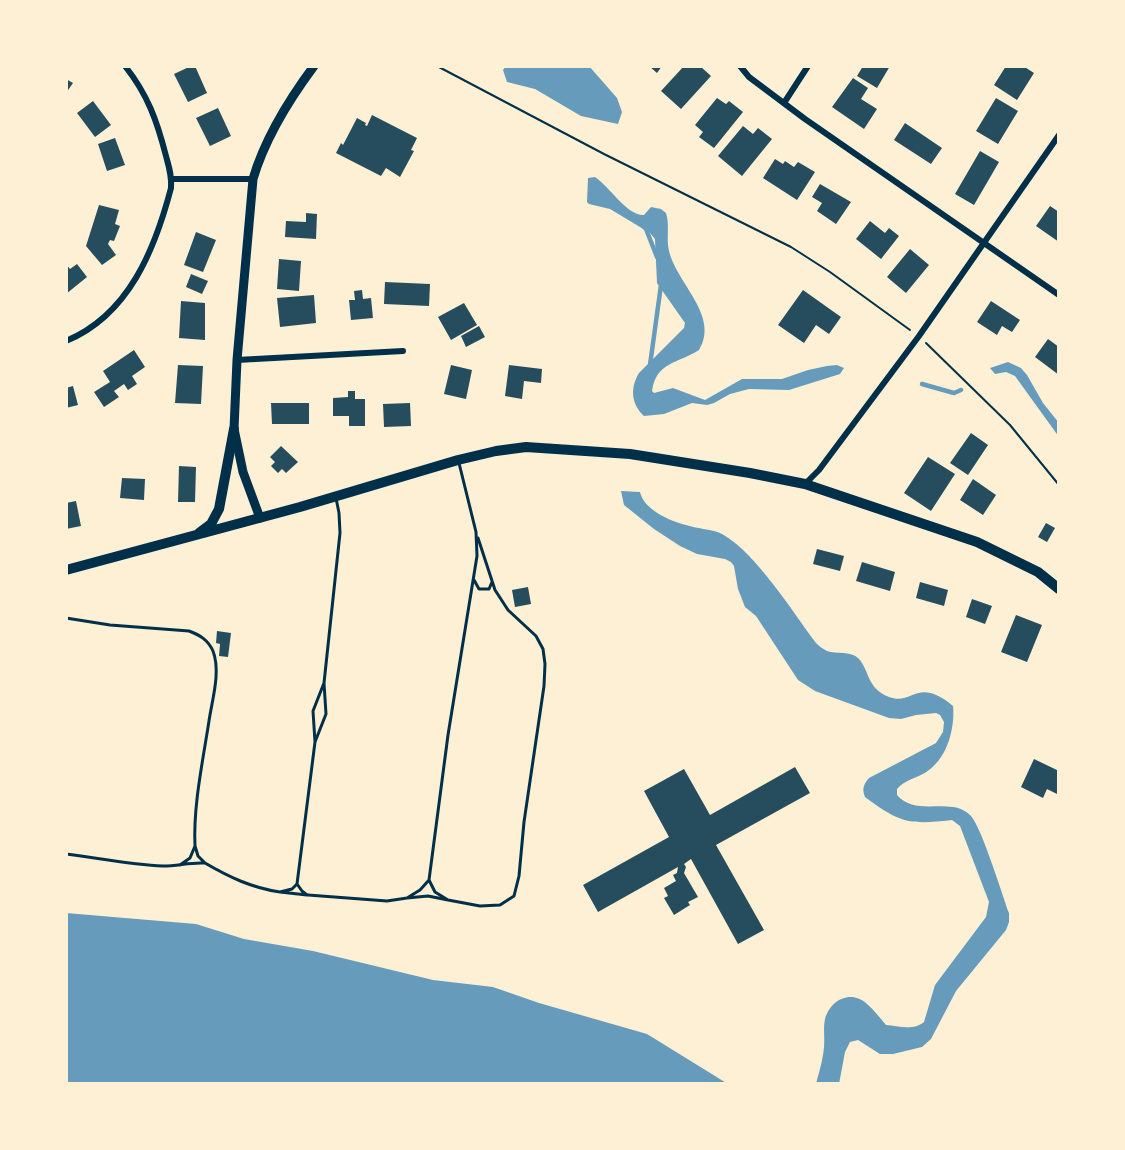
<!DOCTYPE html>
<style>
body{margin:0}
#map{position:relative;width:1125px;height:1150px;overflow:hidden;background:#fdf0d5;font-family:Helvetica,sans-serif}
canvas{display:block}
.frame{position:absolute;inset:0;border:68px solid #fdf0d5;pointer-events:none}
</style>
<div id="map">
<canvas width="1125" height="1150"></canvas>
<div class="frame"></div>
</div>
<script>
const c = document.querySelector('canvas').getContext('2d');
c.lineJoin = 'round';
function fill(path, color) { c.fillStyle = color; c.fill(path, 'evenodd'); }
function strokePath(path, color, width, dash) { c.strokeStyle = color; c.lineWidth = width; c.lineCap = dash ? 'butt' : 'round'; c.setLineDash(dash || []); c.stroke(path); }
fill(new Path2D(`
 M 506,66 L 589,66 L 617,98 L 622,112 L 618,124 L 581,116 L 535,89 L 507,82 L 503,70 Z
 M 595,177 C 610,187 627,216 644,215 L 651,207 L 661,209 L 666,213 C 670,226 666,238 669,251 C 677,284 720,316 699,350 C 677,364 656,362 652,391 L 654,393 L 673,388 L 705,400 L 742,379 L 782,379 L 808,370 L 827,366 L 837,365 L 844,368 L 840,374 L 789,390 L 749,389 L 730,394 L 714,403 L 707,405 L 692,403 L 664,414 L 644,416 C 631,404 630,388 639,373 L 684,328 L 685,323 L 657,283 L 655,239 L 650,233 L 610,209 L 589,204 L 587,202 L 588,178 Z
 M 1008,362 L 1021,368 L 1027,375 L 1043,403 L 1059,423 L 1059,437 L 1015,376 L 1006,372 L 995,374 L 990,368 Z
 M 621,491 L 640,492 C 644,510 670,521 686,525 C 698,529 712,529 722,534 C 756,553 792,611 816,643 C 819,646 823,649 827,651 C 836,654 851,651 858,658 C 870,670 866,688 889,697 C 913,706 917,676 953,706 C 955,727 948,756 929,770 C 919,778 905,779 897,789 L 897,795 C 912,812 933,804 953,807 C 958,807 966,811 970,815 C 981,825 1002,894 1009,913 L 1009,922 L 1006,930 L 956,991 L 931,1039 L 922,1047 L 893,1054 L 880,1054 L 858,1040 L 850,1042 L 845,1052 L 839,1084 L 816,1084 C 819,1072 823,1060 824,1047 C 825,1038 823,1028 825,1019 C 830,1000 851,989 867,1004 C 874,1010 880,1018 886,1025 C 898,1026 913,1031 924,1022 L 935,985 L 986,917 L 989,902 L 960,826 L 952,820 C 909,825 900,823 865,797 C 862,789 863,785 869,778 L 936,743 L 943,732 L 944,722 L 940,715 L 936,713 L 916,715 L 901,719 L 889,718 L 815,691 L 798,680 L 756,616 L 745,607 L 738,589 L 734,566 L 731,562 L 725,559 L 697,554 L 680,546 L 654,529 L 624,505 Z
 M 66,913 L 196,924 L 244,939 L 313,951 L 433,980 L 493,987 L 539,1003 L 647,1034 L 728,1084 L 66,1084 Z`), '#669bbc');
strokePath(new Path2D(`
 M 643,226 L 646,229 L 657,257
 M 650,365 L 661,285
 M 922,384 L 954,393 L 961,390`), '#669bbc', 4.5);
fill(new Path2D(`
 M 191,66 L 195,66 L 207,93 L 188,102 L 174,74 Z
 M 649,66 L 662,66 L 657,73 Z
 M 684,66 L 700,66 L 711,76 L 681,109 L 661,91 Z
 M 863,66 L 890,66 L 877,88 L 857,76 Z
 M 1006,66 L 1023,66 L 1034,73 L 1017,100 L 994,85 Z
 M 853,78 L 868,88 L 861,99 L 877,109 L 864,129 L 832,107 Z
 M 66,79 L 73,83 L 66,93 Z
 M 717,98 L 726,104 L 729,101 L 743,112 L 714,148 L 699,137 L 703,132 L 695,125 Z
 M 996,98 L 1018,111 L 998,144 L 976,131 Z
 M 93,101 L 111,125 L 95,137 L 77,113 Z
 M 218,108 L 231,136 L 210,146 L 196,118 Z
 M 372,115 L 417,138 L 411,150 L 414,151 L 400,177 L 386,168 L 381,176 L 336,153 L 341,143 L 343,145 L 357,118 L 366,123 L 365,125 L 367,126 Z
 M 905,123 L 942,148 L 931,164 L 894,140 Z
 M 743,126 L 753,134 L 758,128 L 772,139 L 742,176 L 718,156 Z
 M 115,138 L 125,165 L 107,171 L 98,144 Z
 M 980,151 L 999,162 L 974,205 L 955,194 Z
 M 775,159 L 783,164 L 785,161 L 794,167 L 798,162 L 815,172 L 797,200 L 763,178 Z
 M 820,184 L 851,202 L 836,224 L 817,211 L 822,203 L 812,197 Z
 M 99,205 L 119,210 L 115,224 L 120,226 L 114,241 L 110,240 L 108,244 L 116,255 L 102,265 L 86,246 Z
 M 1050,206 L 1059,212 L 1059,242 L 1036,226 Z
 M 306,213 L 317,214 L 316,239 L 285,237 L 286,221 L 306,222 Z
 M 870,221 L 885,233 L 889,228 L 899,236 L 881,259 L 856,239 Z
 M 196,232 L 216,240 L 203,272 L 184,265 Z
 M 910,249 L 929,265 L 906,293 L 887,277 Z
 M 279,259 L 301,261 L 299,291 L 277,289 Z
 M 66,264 L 70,269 L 77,264 L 87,277 L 66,294 Z
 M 191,274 L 208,281 L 202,294 L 186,287 Z
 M 385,282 L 430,284 L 429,306 L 384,304 Z
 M 362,290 L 363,299 L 371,298 L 373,318 L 351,320 L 349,300 L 355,300 L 354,291 Z
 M 803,290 L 841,317 L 829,334 L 816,325 L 804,343 L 778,325 Z
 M 314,295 L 316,323 L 280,327 L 277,298 Z
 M 181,301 L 205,303 L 205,340 L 179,338 Z
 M 991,301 L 1020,320 L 1012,332 L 1002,326 L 997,335 L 977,322 Z
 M 464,303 L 477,325 L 451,340 L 438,317 Z
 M 479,326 L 485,337 L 466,347 L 461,336 Z
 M 1048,339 L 1059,347 L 1059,375 L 1035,357 Z
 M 134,350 L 145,367 L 132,376 L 137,384 L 128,390 L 124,384 L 114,391 L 119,397 L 104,407 L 94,392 L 110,382 L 103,371 Z
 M 178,365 L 203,366 L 201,404 L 175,403 Z
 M 451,365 L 472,370 L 466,399 L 444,394 Z
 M 509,365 L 542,369 L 541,383 L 524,381 L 522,399 L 505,396 Z
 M 73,386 L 78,405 L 66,408 L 66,388 Z
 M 348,391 L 355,391 L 355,399 L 365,399 L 365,426 L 349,426 L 349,416 L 333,416 L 333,398 L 348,397 Z
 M 271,403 L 309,403 L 309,424 L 272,424 Z
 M 410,403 L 411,426 L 384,427 L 383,404 Z
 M 971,433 L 988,445 L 968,475 L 950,463 Z
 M 281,446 L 298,462 L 286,473 L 282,469 L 278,473 L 271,466 L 275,462 L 270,457 Z
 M 928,457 L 955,474 L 931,511 L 904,493 Z
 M 179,466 L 196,467 L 195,502 L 178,502 Z
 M 122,478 L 145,479 L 144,500 L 120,498 Z
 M 973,479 L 996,495 L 983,515 L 960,500 Z
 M 76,501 L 81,526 L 66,529 L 66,503 Z
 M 1046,523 L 1055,528 L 1047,542 L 1038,537 Z
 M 817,549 L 844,556 L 840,571 L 813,564 Z
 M 862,562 L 895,572 L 890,591 L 856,581 Z
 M 920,582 L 948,590 L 944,606 L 916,598 Z
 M 528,587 L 531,604 L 515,607 L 512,590 Z
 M 972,599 L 992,606 L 985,624 L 966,617 Z
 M 1016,615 L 1042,625 L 1027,662 L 1001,652 Z
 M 217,631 L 231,633 L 228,657 L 219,656 L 220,644 L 216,643 Z
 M 1034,759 L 1059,771 L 1059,795 L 1047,789 L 1043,798 L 1021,787 Z
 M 795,767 L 810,793 L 716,845 L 764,930 L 738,944 L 691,859 L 684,864 L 686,867 L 684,873 L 698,897 L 688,902 L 690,905 L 674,915 L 664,898 L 668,896 L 664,888 L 676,881 L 673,875 L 677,873 L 678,867 L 598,912 L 583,885 L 669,837 L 644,791 L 684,769 L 710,815 Z`), '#264d5e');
strokePath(new Path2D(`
 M 437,66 L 604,154 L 791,247 L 830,272 L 910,330
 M 926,343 L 1010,425 L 1059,485`), '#003049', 2);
strokePath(new Path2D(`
 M 474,580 L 479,589 L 489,589 L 492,582
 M 66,618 L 110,625 L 189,631 C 200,635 208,640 213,651 C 221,672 212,700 209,721 C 203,760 193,806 195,846
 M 324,683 L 340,533 L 339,513 L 336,498
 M 66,854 C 98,858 131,865 163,866 C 178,866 190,862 205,863 L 198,856 L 195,846 L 190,858 L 180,865
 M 205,863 C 229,877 252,888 280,892
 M 429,880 L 435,892 L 448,900 L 428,896 L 407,898 L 420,890 L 429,880 L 448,735 L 477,556 L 476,532 L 459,463
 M 297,884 L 302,891 L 307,895 L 280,892 L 292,889 L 297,884 L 315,742 L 326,714 L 324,683 L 313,711 L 315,742
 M 308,895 L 387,901 L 407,898
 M 448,900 L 480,906 L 500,905 L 514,896 L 519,876 L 524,822 L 544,686 L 545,664 L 543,649 L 536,636 L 508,610 L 495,590 L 478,538`), '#003049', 3);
strokePath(new Path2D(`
 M 740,66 L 749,77 L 805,119 L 1059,295
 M 784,103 L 808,66
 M 172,179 L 253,179
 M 66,341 C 129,315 155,249 171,188 C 172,176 169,167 166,156 C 157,121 148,95 125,66
 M 237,360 L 403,351
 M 805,484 L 819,470 L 919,336 L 1059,135`), '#003049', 6);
strokePath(new Path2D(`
 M 260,518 L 243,472 L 234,429 L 237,360 L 253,179 C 265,138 288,101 314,66`), '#003049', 9);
strokePath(new Path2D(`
 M 199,533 L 211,524 L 219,509 L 234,429
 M 66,570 L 300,507 L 458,460 L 496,451 L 526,447 L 630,454 L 750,473 L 805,484 L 977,542 L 1038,572 L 1059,589`), '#003049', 10);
</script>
